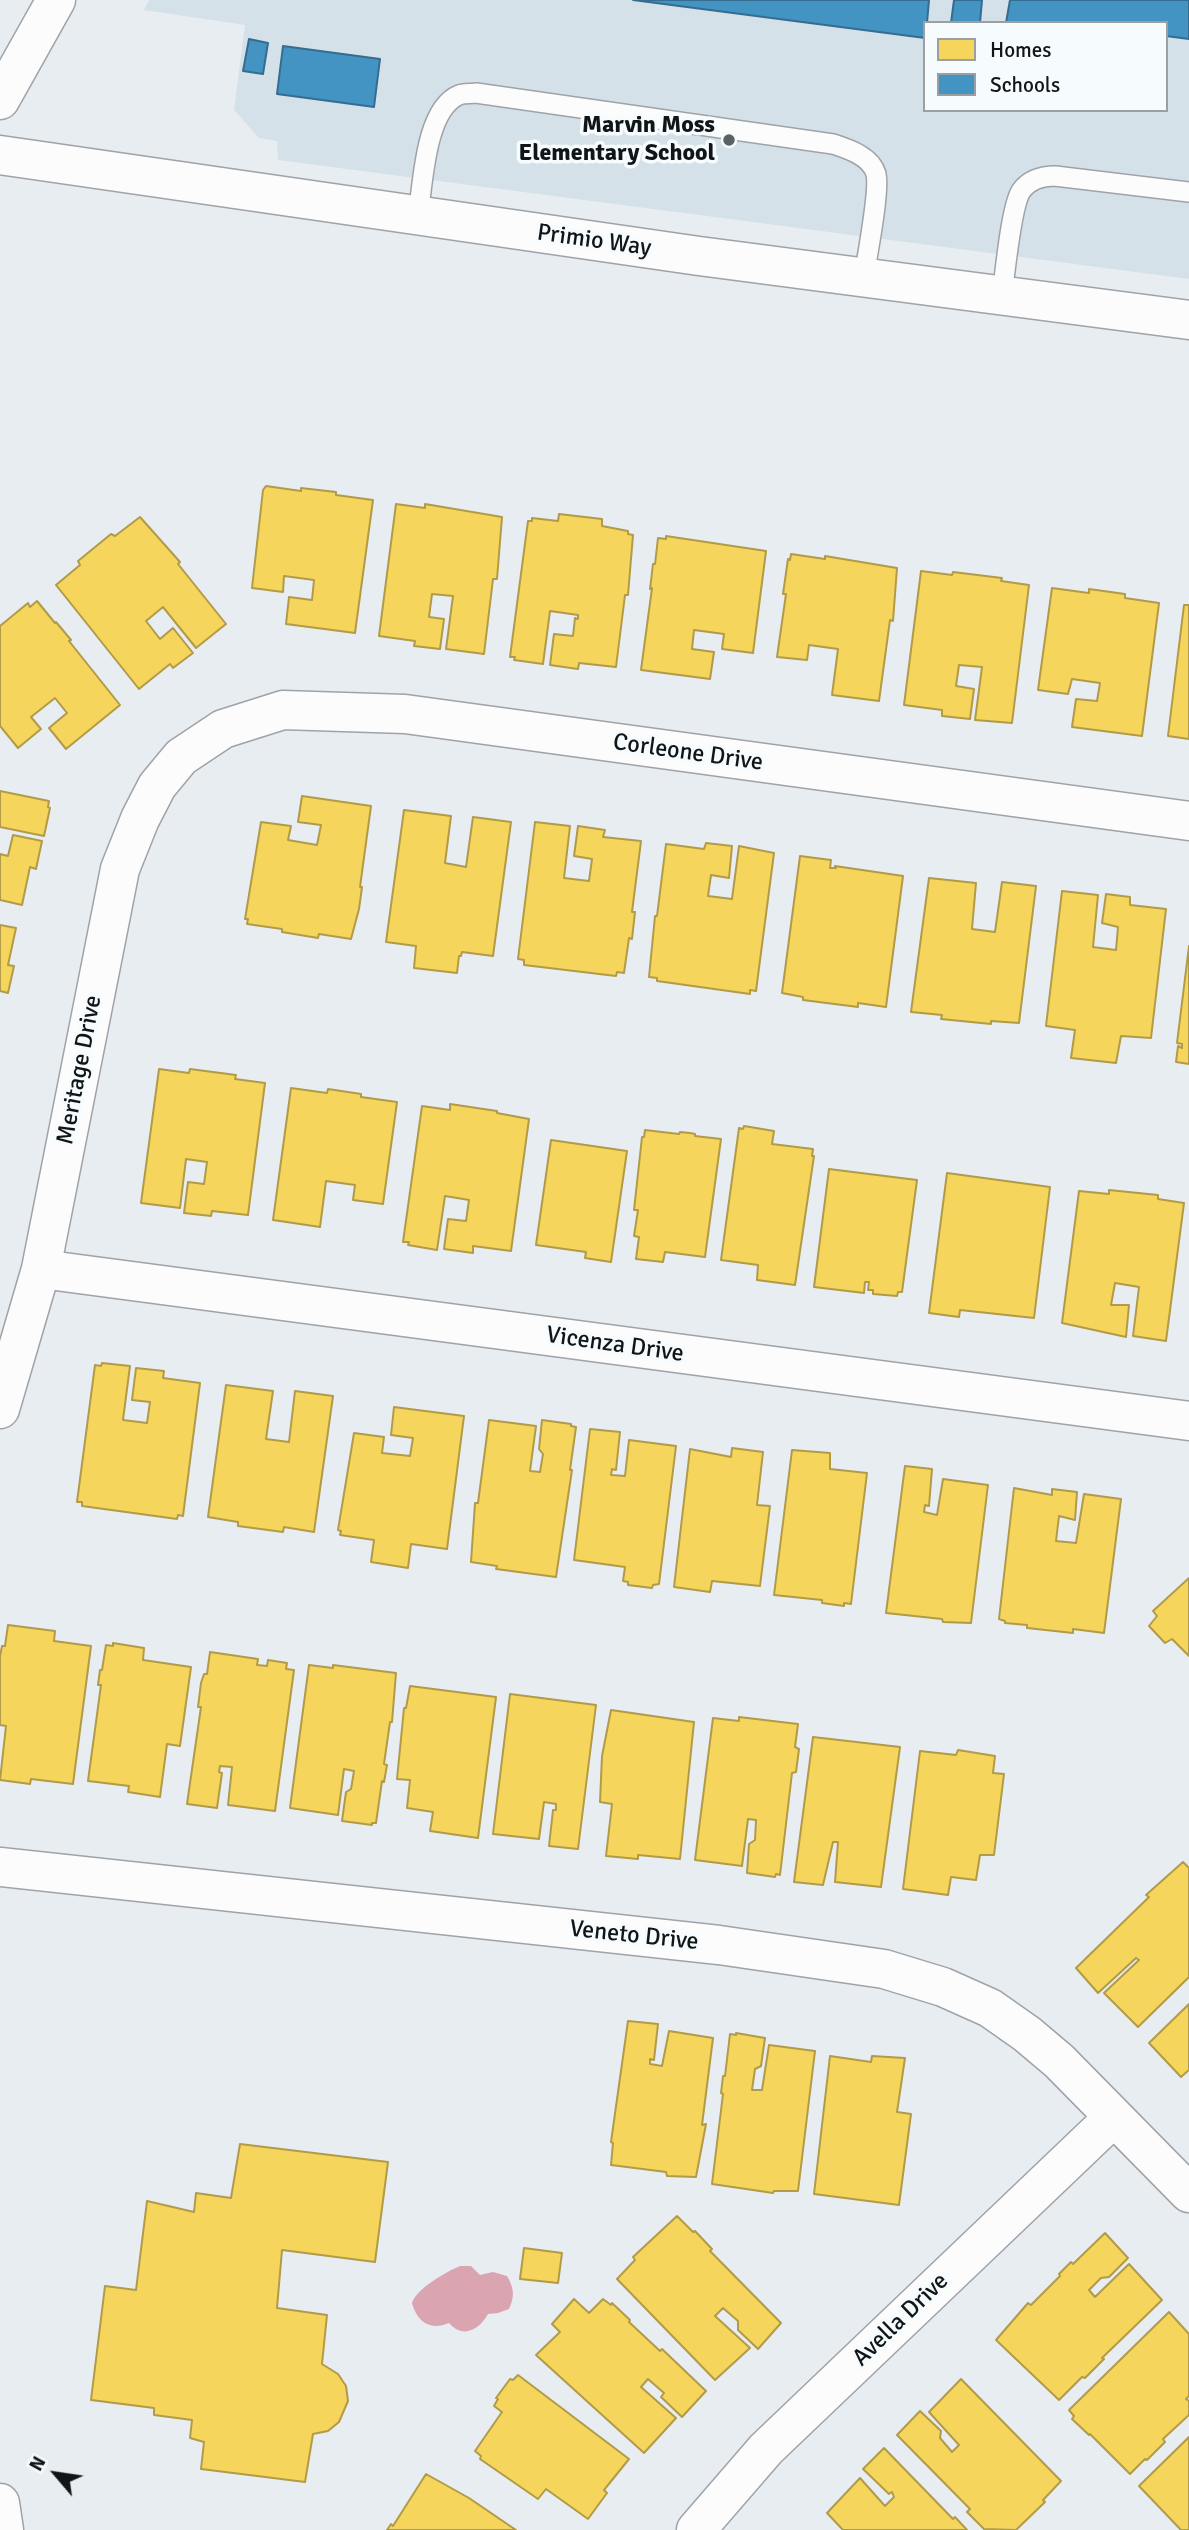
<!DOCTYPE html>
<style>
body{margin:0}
#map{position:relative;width:1189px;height:2530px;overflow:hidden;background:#e8edf2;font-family:Signika,sans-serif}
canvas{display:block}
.legend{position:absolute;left:923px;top:21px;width:245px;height:91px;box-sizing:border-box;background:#f6fbfe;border:2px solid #9a9fa2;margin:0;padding:9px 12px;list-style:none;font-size:21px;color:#111518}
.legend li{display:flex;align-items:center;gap:14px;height:35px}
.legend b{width:35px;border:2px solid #9a9fa2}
.north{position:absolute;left:21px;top:2439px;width:70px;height:70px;-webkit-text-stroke:5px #f6fbfe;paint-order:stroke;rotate:299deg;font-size:19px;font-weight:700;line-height:28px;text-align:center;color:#111518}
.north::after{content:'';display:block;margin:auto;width:24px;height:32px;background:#111518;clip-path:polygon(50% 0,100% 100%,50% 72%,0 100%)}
</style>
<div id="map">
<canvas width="1189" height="2530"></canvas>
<ul class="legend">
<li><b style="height:19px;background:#f6d55c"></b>Homes</li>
<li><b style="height:19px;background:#4393c3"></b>Schools</li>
</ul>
<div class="north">N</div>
</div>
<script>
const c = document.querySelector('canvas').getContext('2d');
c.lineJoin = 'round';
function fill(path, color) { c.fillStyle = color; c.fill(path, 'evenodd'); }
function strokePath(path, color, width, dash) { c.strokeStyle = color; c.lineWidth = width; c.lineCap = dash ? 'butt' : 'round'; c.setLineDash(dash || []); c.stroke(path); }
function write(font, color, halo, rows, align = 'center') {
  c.font = font + ' Signika,sans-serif'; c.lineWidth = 7; c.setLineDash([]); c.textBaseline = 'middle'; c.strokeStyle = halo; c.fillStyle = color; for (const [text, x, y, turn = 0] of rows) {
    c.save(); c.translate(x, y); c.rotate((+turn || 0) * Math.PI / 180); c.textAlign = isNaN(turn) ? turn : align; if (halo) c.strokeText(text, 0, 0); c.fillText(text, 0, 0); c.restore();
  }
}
fill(new Path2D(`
 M 149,0 L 1189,0 L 1189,279 L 278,160 L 277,141 L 259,138 L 234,110 L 245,25 L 144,10 ZM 925,23 L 1166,23 L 1166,110 L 925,110 Z`), '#d5e1e9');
fill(new Path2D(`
 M 460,2266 L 471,2266 L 480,2275 L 493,2272 L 507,2276 C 514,2288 515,2296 509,2309 L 498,2313 L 488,2314 C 479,2330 463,2339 449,2323 C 430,2331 417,2322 412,2303 C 417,2288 446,2272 460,2266 Z`), '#dba4b1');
const homes = new Path2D(`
 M 266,486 L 301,491 L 301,488 L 336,492 L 336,495 L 373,500 L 355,633 L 286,624 L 289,597 L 312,600 L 314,580 L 284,576 L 283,592 L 252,588 L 263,490 Z
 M 396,504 L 425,508 L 425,504 L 502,517 L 497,579 L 493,579 L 484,654 L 446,649 L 453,596 L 432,594 L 429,617 L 444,619 L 440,649 L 414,646 L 415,641 L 379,636 Z
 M 559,514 L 602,519 L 602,526 L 628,531 L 628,534 L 633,535 L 628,595 L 625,595 L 616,667 L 579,663 L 578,669 L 550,665 L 554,634 L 573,636 L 575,618 L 578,619 L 578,615 L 550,611 L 543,664 L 514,660 L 515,657 L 510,657 L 528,521 L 532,521 L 532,518 L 558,521 Z
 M 140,517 L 180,562 L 178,564 L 226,624 L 196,648 L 163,607 L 146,621 L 160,639 L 173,628 L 193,653 L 173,668 L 170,664 L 139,689 L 56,585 L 80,565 L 78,561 L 111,534 L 115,536 Z
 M 666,536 L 766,551 L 753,653 L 722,649 L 724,634 L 694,630 L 692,649 L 714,652 L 710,679 L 641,670 L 652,588 L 650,589 L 653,564 L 655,564 L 658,538 L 666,539 Z
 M 791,554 L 825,559 L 825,556 L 897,568 L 893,621 L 890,620 L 879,701 L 832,695 L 838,649 L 809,645 L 807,660 L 777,657 L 786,594 L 783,594 L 788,559 L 790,560 Z
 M 921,571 L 952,575 L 953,572 L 1002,578 L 1001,581 L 1029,585 L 1012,723 L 975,720 L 982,667 L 959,665 L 956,686 L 974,689 L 970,719 L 942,716 L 942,710 L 904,705 Z
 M 1052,588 L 1089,593 L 1089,589 L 1125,594 L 1125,598 L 1159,603 L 1142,736 L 1072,727 L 1076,699 L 1097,701 L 1100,683 L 1072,679 L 1068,694 L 1038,690 Z
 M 37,601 L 55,623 L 56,622 L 71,640 L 69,641 L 120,705 L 66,749 L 49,728 L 67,713 L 55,698 L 31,717 L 41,729 L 18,748 L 0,726 L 0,626 L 28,603 L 30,607 Z
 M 1184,605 L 1189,605 L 1189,739 L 1168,736 Z
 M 0,791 L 49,801 L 48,807 L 50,808 L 44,836 L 0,827 Z
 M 302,796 L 371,806 L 360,887 L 362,887 L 359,909 L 351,939 L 319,934 L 318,938 L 282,932 L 282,929 L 247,924 L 248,919 L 245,919 L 261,822 L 291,826 L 288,840 L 317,845 L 321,825 L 298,822 Z
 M 404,810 L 451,816 L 445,863 L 466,867 L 473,817 L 511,822 L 493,956 L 462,952 L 461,956 L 459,956 L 457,973 L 414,968 L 416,946 L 386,942 Z
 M 535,822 L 570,826 L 564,878 L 589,881 L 592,859 L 574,856 L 578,826 L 605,830 L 603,837 L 641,841 L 632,912 L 635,912 L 632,939 L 629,938 L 624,973 L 617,972 L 616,976 L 524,965 L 524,960 L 518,959 Z
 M 13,835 L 42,841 L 36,869 L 30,867 L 22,905 L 0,900 L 0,854 L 8,856 Z
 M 706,843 L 732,846 L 729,878 L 711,875 L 708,896 L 732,899 L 739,846 L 774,853 L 756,991 L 750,990 L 750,994 L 657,981 L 657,978 L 649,977 L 655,916 L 657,916 L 666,844 L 704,849 Z
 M 800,856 L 831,860 L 830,868 L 836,868 L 835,866 L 903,876 L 886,1007 L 858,1003 L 858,1007 L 803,1000 L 803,997 L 782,993 Z
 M 929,878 L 976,883 L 972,929 L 995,932 L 1002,882 L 1036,886 L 1019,1023 L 991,1021 L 991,1024 L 941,1019 L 942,1015 L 911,1012 Z
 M 1062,891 L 1098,895 L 1093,947 L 1116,950 L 1118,927 L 1102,923 L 1106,894 L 1130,897 L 1130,905 L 1166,909 L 1151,1038 L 1121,1036 L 1116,1063 L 1071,1058 L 1075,1030 L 1046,1026 Z
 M 0,925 L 16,928 L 8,965 L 14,966 L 8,993 L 0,991 Z
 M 1189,946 L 1189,1064 L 1176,1062 L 1178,1046 L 1182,1048 L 1182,1044 L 1177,1043 Z
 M 159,1069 L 189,1073 L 190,1069 L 236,1075 L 235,1079 L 265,1083 L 248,1215 L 212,1211 L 211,1216 L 184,1213 L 188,1182 L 204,1184 L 207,1162 L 186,1159 L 180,1208 L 141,1203 Z
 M 291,1088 L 327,1093 L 328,1089 L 361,1094 L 361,1097 L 397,1102 L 383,1204 L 353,1200 L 355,1185 L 326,1181 L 320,1227 L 273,1220 Z
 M 450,1104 L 497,1111 L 497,1113 L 529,1119 L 511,1251 L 473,1246 L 473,1253 L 444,1249 L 448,1219 L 466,1221 L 469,1200 L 445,1196 L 437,1250 L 408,1245 L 409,1242 L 403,1242 L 422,1106 L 450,1110 Z
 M 744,1126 L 774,1131 L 772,1144 L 813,1149 L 812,1156 L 814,1156 L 795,1285 L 757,1280 L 758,1265 L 721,1260 L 739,1128 L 743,1129 Z
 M 645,1130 L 679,1134 L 680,1132 L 690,1133 L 695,1134 L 695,1136 L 721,1139 L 705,1257 L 665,1252 L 663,1262 L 636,1259 L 639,1237 L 634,1236 L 638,1210 L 634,1210 L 642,1137 L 644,1137 Z
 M 551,1140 L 627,1151 L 611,1262 L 585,1258 L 586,1252 L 536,1245 Z
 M 829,1169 L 917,1180 L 902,1292 L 898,1292 L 897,1296 L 873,1294 L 873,1290 L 868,1290 L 869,1282 L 865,1282 L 864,1293 L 814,1287 Z
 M 947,1173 L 1050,1187 L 1034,1318 L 960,1310 L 959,1317 L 929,1313 Z
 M 1109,1190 L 1158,1195 L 1158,1199 L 1184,1203 L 1166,1341 L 1133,1336 L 1139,1287 L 1115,1283 L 1111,1305 L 1129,1305 L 1126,1337 L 1062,1323 L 1079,1191 L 1109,1194 Z
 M 102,1363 L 130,1366 L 123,1420 L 147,1423 L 150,1402 L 132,1400 L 136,1368 L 164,1371 L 163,1378 L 200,1383 L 183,1516 L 178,1515 L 177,1519 L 82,1506 L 82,1502 L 77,1502 L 95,1365 L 101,1366 Z
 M 226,1385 L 273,1391 L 266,1439 L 289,1442 L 295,1391 L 333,1396 L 314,1532 L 284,1527 L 283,1532 L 238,1526 L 238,1522 L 208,1517 Z
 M 394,1407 L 464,1416 L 447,1549 L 411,1544 L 408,1568 L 371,1562 L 374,1540 L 340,1535 L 341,1531 L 338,1530 L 354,1433 L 384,1437 L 382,1453 L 410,1456 L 413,1438 L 391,1435 Z
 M 489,1420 L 536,1426 L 530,1471 L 540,1472 L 543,1454 L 539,1449 L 542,1420 L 571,1424 L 571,1426 L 576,1427 L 570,1470 L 572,1470 L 556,1577 L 496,1569 L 497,1566 L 471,1562 L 475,1503 L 478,1503 Z
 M 590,1429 L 620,1432 L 616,1470 L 612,1469 L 611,1475 L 625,1476 L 629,1440 L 676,1446 L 659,1584 L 653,1585 L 652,1588 L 628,1585 L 628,1582 L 623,1581 L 625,1567 L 574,1560 Z
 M 732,1448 L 763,1452 L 757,1505 L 770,1506 L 760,1586 L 712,1581 L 710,1592 L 674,1587 L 690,1449 L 731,1457 Z
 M 792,1450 L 830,1453 L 830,1469 L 867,1473 L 851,1604 L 844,1603 L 844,1606 L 822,1603 L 822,1600 L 774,1595 Z
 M 905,1466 L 932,1469 L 929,1506 L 925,1505 L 924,1512 L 937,1515 L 943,1479 L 988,1485 L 971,1623 L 943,1622 L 942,1619 L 886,1613 Z
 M 1014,1488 L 1052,1495 L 1052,1489 L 1077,1492 L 1075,1520 L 1059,1516 L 1056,1541 L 1076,1543 L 1084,1494 L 1121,1499 L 1104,1633 L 1073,1629 L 1073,1633 L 1027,1628 L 1027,1625 L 1005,1623 L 1005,1621 L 999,1619 Z
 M 1189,1578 L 1189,1656 L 1172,1639 L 1165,1643 L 1149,1626 L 1157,1616 L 1153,1611 Z
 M 8,1625 L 55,1631 L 54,1641 L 91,1646 L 73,1784 L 31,1779 L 30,1784 L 0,1780 L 6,1726 L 0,1725 L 0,1656 L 2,1646 L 5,1646 Z
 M 113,1643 L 144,1648 L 143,1660 L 191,1667 L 180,1746 L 167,1744 L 160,1797 L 128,1792 L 129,1786 L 88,1781 L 101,1685 L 98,1685 L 100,1670 L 102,1670 L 106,1645 L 113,1646 Z
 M 210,1652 L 258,1659 L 257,1665 L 267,1666 L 268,1660 L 287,1663 L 286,1669 L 294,1670 L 275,1811 L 228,1805 L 232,1767 L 220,1766 L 219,1772 L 222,1773 L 217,1808 L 187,1804 L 201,1707 L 198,1707 L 201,1683 L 204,1674 L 207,1674 Z
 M 309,1665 L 333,1668 L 333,1665 L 396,1673 L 392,1722 L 390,1722 L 384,1764 L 387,1765 L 384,1782 L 382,1781 L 376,1823 L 372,1823 L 372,1825 L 342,1821 L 346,1792 L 351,1789 L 354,1771 L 344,1769 L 338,1815 L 290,1808 Z
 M 410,1686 L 496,1697 L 478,1838 L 430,1831 L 433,1812 L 407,1808 L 410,1780 L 397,1779 L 404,1708 L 406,1708 Z
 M 510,1694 L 596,1705 L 578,1849 L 549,1846 L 553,1810 L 556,1810 L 556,1804 L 544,1802 L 539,1839 L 493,1834 Z
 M 611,1710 L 694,1722 L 680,1859 L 638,1855 L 638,1859 L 606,1856 L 612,1804 L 600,1802 L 602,1756 Z
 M 739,1717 L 798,1724 L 795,1747 L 799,1749 L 796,1772 L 792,1773 L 780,1875 L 776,1874 L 775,1877 L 747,1873 L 749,1844 L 755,1840 L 756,1820 L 748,1819 L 742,1866 L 695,1860 L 713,1718 L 739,1721 Z
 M 813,1737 L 900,1747 L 881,1887 L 835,1882 L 838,1842 L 833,1842 L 823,1885 L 794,1882 Z
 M 958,1750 L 995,1756 L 993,1773 L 1004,1774 L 994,1855 L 980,1855 L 976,1880 L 951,1877 L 948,1895 L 903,1889 L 920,1751 L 956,1755 Z
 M 1183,1862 L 1189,1868 L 1189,1977 L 1138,2027 L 1104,1993 L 1139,1960 L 1136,1958 L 1098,1993 L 1076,1968 L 1149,1897 L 1146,1895 Z
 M 1189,2004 L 1189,2070 L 1181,2077 L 1149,2043 Z
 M 628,2021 L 658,2024 L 654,2060 L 650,2059 L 650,2064 L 662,2066 L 669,2031 L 713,2038 L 702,2125 L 706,2124 L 696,2177 L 667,2176 L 666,2172 L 611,2165 L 613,2143 L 611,2142 Z
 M 736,2033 L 765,2038 L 761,2066 L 755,2069 L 752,2090 L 762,2090 L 769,2045 L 815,2051 L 798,2191 L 774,2191 L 773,2193 L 712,2184 L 723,2094 L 721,2093 L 723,2076 L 725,2076 L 730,2034 L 736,2035 Z
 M 830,2056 L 871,2062 L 872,2056 L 905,2058 L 897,2112 L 911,2114 L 899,2205 L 814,2194 Z
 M 240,2144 L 388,2162 L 375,2262 L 282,2250 L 277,2308 L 327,2315 L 322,2364 L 338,2374 L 346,2386 L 348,2401 L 339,2422 L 328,2431 L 313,2434 L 305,2482 L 201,2469 L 204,2442 L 190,2438 L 192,2420 L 154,2415 L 154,2408 L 91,2400 L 105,2286 L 136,2290 L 147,2201 L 194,2212 L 196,2193 L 231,2198 Z
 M 677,2216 L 693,2232 L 695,2231 L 712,2249 L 710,2251 L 781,2323 L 758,2349 L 738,2330 L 738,2321 L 723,2308 L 715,2316 L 750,2348 L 715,2380 L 617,2279 L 635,2260 L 633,2257 Z
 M 1105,2233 L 1128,2258 L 1109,2277 L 1101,2278 L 1089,2290 L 1095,2297 L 1129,2264 L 1162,2300 L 1102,2358 L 1104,2359 L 1085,2378 L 1082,2377 L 1059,2400 L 996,2340 L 1028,2303 L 1031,2305 L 1060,2276 L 1059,2274 L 1071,2262 L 1073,2264 Z
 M 524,2248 L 562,2253 L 558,2283 L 520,2279 Z
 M 574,2299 L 589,2313 L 603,2299 L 611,2305 L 612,2303 L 630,2320 L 629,2322 L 660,2351 L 662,2349 L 706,2391 L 682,2417 L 661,2397 L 664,2393 L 648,2379 L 641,2387 L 676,2418 L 644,2453 L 536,2355 L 560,2332 L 552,2324 Z
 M 1169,2312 L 1189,2334 L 1189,2396 L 1186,2399 L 1189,2401 L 1189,2415 L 1163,2439 L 1165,2442 L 1147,2460 L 1145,2459 L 1130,2474 L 1090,2434 L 1089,2435 L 1072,2419 L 1074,2416 L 1069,2410 Z
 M 518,2375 L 629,2459 L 604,2490 L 607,2493 L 588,2519 L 546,2489 L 538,2499 L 480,2459 L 481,2456 L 475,2451 L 502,2412 L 494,2406 L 498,2399 L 496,2398 L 510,2379 L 513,2380 Z
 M 961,2379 L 1061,2481 L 1043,2500 L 1045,2502 L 1016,2530 L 984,2529 L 967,2512 L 970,2509 L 897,2435 L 920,2411 L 941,2431 L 940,2438 L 952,2452 L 959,2445 L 929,2412 Z
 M 1189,2437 L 1189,2530 L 1181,2530 L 1139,2486 Z
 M 884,2448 L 953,2519 L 955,2517 L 967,2530 L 843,2530 L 827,2513 L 860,2478 L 885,2506 L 894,2497 L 892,2492 L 889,2494 L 863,2469 Z
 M 426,2474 L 469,2498 L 516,2530 L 387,2530 L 391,2524 L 393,2526 Z`);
fill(homes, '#f6d55c');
strokePath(homes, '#b19b48', 2);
const schools = new Path2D(`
 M 633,0 L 929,0 L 927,23 L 925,23 L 925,38 Z
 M 954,0 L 982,0 L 980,23 L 951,23 Z
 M 1010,0 L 1189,0 L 1189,39 L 1166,36 L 1166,23 L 1006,23 Z
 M 249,39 L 268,43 L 263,74 L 243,71 Z
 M 283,46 L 380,59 L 374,107 L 277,94 Z`);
fill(schools, '#4393c3');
strokePath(schools, '#346d90', 2);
const service = new Path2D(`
 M 418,215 C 423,184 425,109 459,95 C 464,93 471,94 476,93 L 833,144 C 848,149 871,156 876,174 C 880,191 867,256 864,277
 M 1002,295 C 1005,274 1011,207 1021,191 C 1029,180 1042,176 1055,176 L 1189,192`);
const minor = new Path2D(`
 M 41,1269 L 1189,1421
 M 0,1409 L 41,1269 L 120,869 L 140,819 L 157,786 L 181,757 L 223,729 L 283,710 L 405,714 L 1189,821
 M 0,1867 L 719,1945 L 884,1969 L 943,1987 L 990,2008 L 1027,2034 L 1059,2061 L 1189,2193
 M 0,2503 L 4,2530
 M 696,2530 L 766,2449 L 1114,2117`);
const tertiary = new Path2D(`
 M 0,100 L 56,0
 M 0,155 L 699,256 L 1189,320`);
strokePath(service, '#9fa3a7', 22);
strokePath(minor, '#9fa3a7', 41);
strokePath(tertiary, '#9fa3a7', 41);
strokePath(service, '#fcfcfd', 19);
strokePath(minor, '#fcfcfd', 38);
strokePath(tertiary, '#fcfcfd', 38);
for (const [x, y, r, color] of [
 [729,140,7,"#5c6164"]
]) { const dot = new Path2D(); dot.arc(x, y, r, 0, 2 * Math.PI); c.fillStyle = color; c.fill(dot); strokePath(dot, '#f6fbfe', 2.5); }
write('bold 24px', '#111518', '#f6fbfe', [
 ["Marvin Moss",715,126],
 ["Elementary School",715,154]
], 'right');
write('24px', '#111518', '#f6fbfe', [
 ["Primio Way",594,241,8],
 ["Corleone Drive",688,753,8],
 ["Meritage Drive",80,1070,-79],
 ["Vicenza Drive",615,1345,8],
 ["Veneto Drive",634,1936,6],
 ["Avella Drive",901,2320,-44]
]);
</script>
